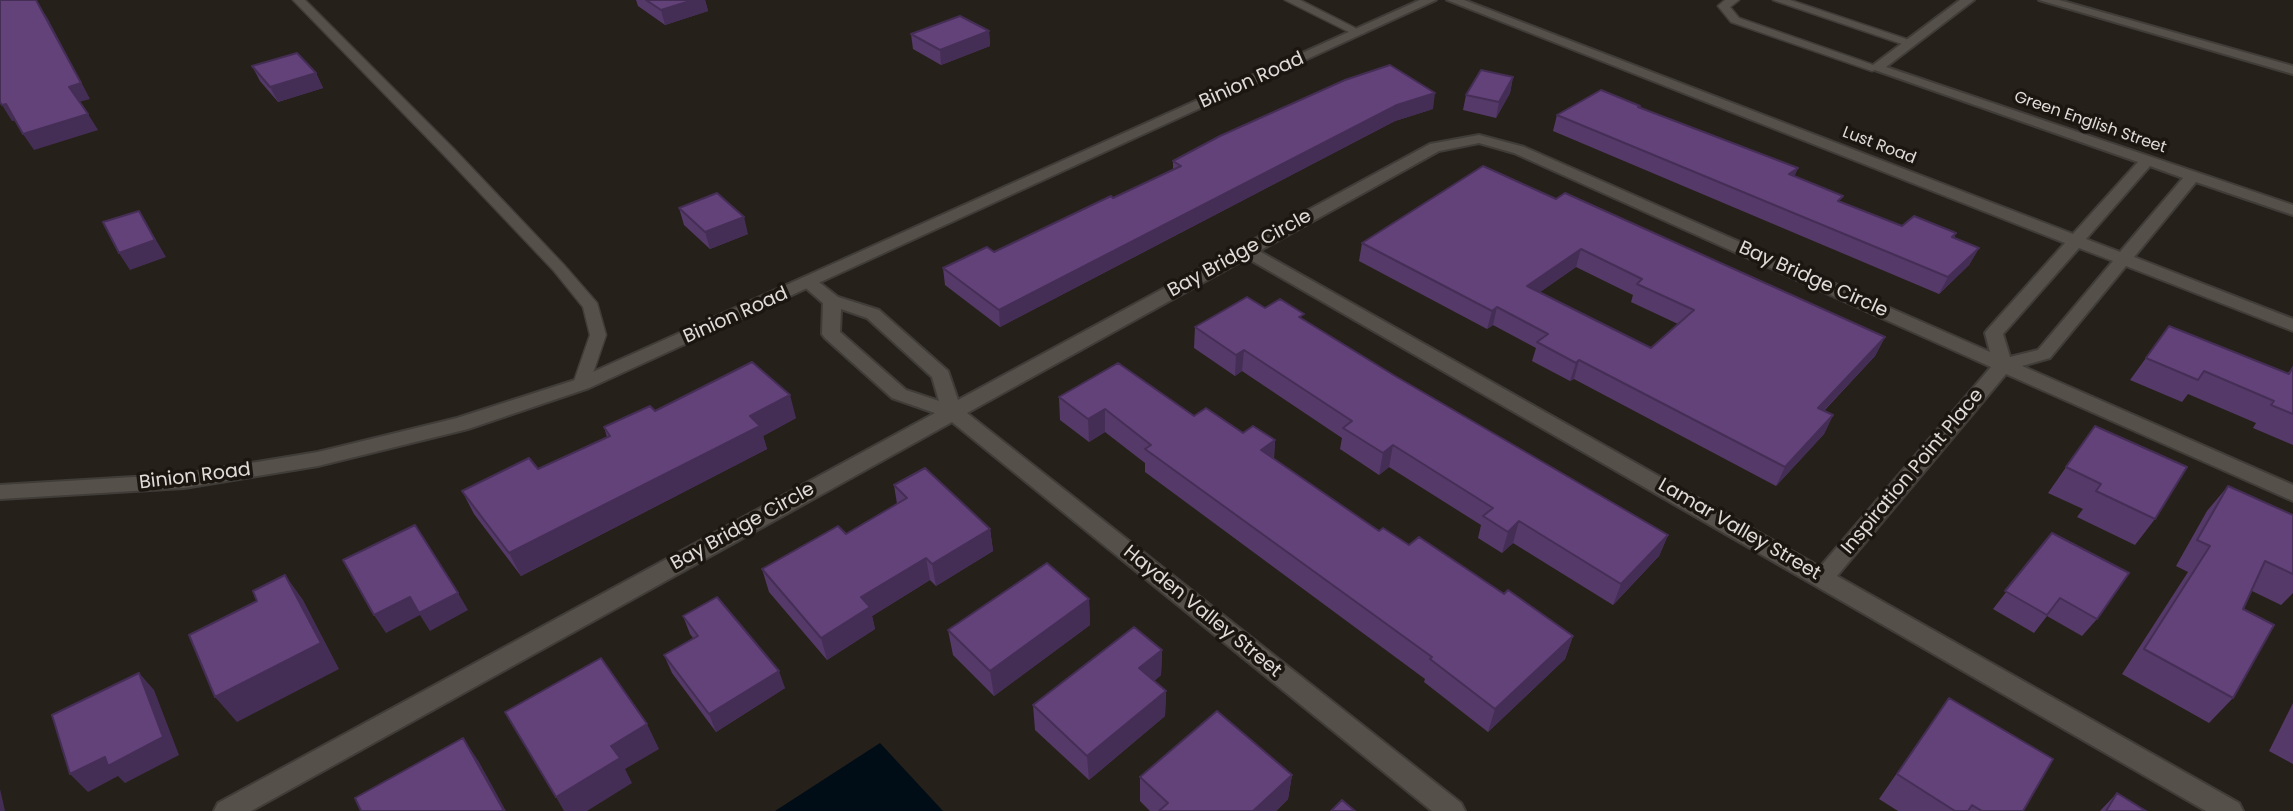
<!DOCTYPE html>
<style>
body{margin:0}
canvas{display:block;background:#25201a}
</style>
<canvas width="2293" height="811"></canvas>
<script>
const c = document.querySelector('canvas').getContext('2d');
c.lineJoin = 'round';
function fill(path, color) { c.fillStyle = color; c.fill(path, 'evenodd'); }
function strokePath(path, color, width, dash) { c.strokeStyle = color; c.lineWidth = width; c.lineCap = dash ? 'butt' : 'round'; c.setLineDash(dash || []); c.stroke(path); }
function write(font, color, halo, rows, align = 'center') {
  c.font = font + ' Poppins,sans-serif'; c.lineWidth = 7; c.setLineDash([]); c.textBaseline = 'middle'; c.strokeStyle = halo; c.fillStyle = color; for (const [text, x, y, turn = 0] of rows) {
    c.save(); c.translate(x, y); c.rotate((+turn || 0) * Math.PI / 180); c.textAlign = isNaN(turn) ? turn : align; if (halo) c.strokeText(text, 0, 0); c.fillText(text, 0, 0); c.restore();
  }
}
fill(new Path2D(`
 M 880,743 L 943,811 L 775,811 Z`), '#000c16');
const service = new Path2D(`
 M 293,0 L 305,0 L 454,149 L 564,265 L 597,303 L 606,335 L 588,388 L 582,390 L 573,384 L 590,335 L 583,307 L 554,271 L 444,155 Z
 M 1285,0 L 1300,0 L 1365,33 L 1355,35 Z
 M 1725,0 L 1739,0 L 1730,7 L 1739,18 L 1882,68 L 1872,71 L 1731,22 L 1718,6 Z
 M 1773,0 L 1790,0 L 1915,42 L 1905,45 Z`);
const minor = new Path2D(`
 M 1447,0 L 1464,0 L 2073,234 L 2138,162 L 1869,68 L 1960,0 L 1974,0 L 1886,67 L 2293,205 L 2293,215 L 2196,182 L 2134,257 L 2293,319 L 2293,331 L 2126,266 L 2050,358 L 2022,366 L 2293,485 L 2293,501 L 2006,374 L 1837,576 L 2239,803 L 2243,811 L 2206,811 L 1247,258 L 967,413 L 1461,803 L 1465,811 L 1432,811 L 952,422 L 251,811 L 214,811 L 218,803 L 935,413 L 892,398 L 825,338 L 822,334 L 823,303 L 800,283 L 803,279 L 815,279 L 838,297 L 879,310 L 948,371 L 958,400 L 1430,144 L 1479,135 L 1524,147 L 1990,352 L 1985,333 L 1988,329 L 2065,243 ZM 1479,143 L 1514,153 L 1991,367 L 1820,567 L 1259,251 L 1439,151 ZM 2150,166 L 2183,178 L 2120,252 L 2086,239 ZM 2079,248 L 2113,261 L 2038,350 L 2010,357 L 2003,334 ZM 841,309 L 867,318 L 932,377 L 939,401 L 906,390 L 840,332 Z
 M 2039,0 L 2059,0 L 2293,66 L 2293,74 Z`);
const secondary = new Path2D(`
 M 1420,0 L 1436,0 L 589,388 L 468,429 L 318,466 L 184,488 L 0,499 L 0,485 L 184,474 L 318,452 L 457,418 L 575,380 Z`);
strokePath(service, '#403c38', 3);
strokePath(minor, '#403c38', 4);
strokePath(secondary, '#403c38', 4);
fill(service, '#56504a');
fill(minor, '#56504a');
fill(secondary, '#56504a');
fill(new Path2D(`
 M 636,0 L 705,0 L 708,11 L 665,25 L 638,6 Z
 M 989,31 L 990,46 L 941,65 L 913,49 L 911,34 Z
 M 252,66 L 316,73 L 323,88 L 278,102 L 260,81 Z
 M 1513,77 L 1510,93 L 1496,118 L 1463,110 L 1466,95 Z
 M 1640,108 L 1798,168 L 1794,176 L 1841,202 L 1902,226 L 1956,233 L 1954,238 L 1979,248 L 1969,265 L 1939,294 L 1553,131 L 1557,115 Z
 M 1433,109 L 1395,121 L 1000,327 L 945,285 L 943,268 L 994,252 L 1113,198 L 1173,170 L 1173,161 Z
 M 1556,199 L 1885,337 L 1875,356 L 1824,411 L 1833,415 L 1824,434 L 1776,486 L 1574,379 L 1570,381 L 1532,361 L 1536,348 L 1493,325 L 1487,329 L 1359,261 L 1362,243 ZM 1576,267 L 1633,295 L 1631,302 L 1678,324 L 1651,348 L 1540,292 Z
 M 679,208 L 748,234 L 710,249 L 684,225 Z
 M 1265,308 L 1303,319 L 1395,376 L 1668,535 L 1659,556 L 1613,605 L 1513,543 L 1502,553 L 1478,538 L 1481,525 L 1389,467 L 1379,475 L 1340,449 L 1342,438 L 1242,371 L 1235,376 L 1194,348 L 1195,327 Z
 M 2146,358 L 2287,374 L 2293,367 L 2293,445 L 2253,428 L 2256,423 L 2188,394 L 2182,402 L 2130,380 Z
 M 1059,397 L 1194,416 L 1243,433 L 1275,440 L 1274,459 L 1379,531 L 1409,545 L 1504,594 L 1573,636 L 1565,659 L 1488,732 L 1424,682 L 1425,679 L 1145,472 L 1145,463 L 1105,432 L 1089,442 L 1060,420 Z
 M 655,411 L 796,418 L 763,436 L 767,449 L 521,576 L 474,514 L 462,491 L 538,469 L 607,437 L 604,427 Z
 M 2095,426 L 2155,519 L 2135,545 L 2077,517 L 2083,509 L 2048,493 Z
 M 894,485 L 990,529 L 993,551 L 936,586 L 930,580 L 872,616 L 875,629 L 827,660 L 769,592 L 762,569 L 846,534 L 897,504 Z
 M 2228,486 L 2293,515 L 2293,593 L 2281,605 L 2252,591 L 2243,609 L 2233,698 L 2209,723 L 2122,674 L 2188,572 L 2176,566 L 2207,511 Z
 M 2052,533 L 2097,619 L 2082,636 L 2047,616 L 2034,633 L 1993,609 Z
 M 1089,599 L 1090,625 L 994,696 L 953,655 L 948,630 Z
 M 683,616 L 785,688 L 716,732 L 672,673 L 664,655 L 693,638 L 690,634 Z
 M 1162,650 L 1161,675 L 1154,681 L 1166,691 L 1165,716 L 1089,780 L 1035,730 L 1033,705 Z
 M 1949,698 L 2023,811 L 1898,811 L 1879,799 Z
 M 2293,703 L 2293,764 L 2269,751 Z
 M 1292,775 L 1288,799 L 1276,811 L 1150,811 L 1140,801 L 1140,777 Z
 M 2117,793 L 2146,811 L 2100,811 Z`), '#553969');
fill(new Path2D(`
 M 693,0 L 705,0 L 708,11 L 665,25 L 661,10 Z
 M 39,5 L 48,19 L 90,99 L 79,102 L 69,87 Z
 M 989,31 L 990,46 L 941,65 L 940,50 Z
 M 316,73 L 323,88 L 278,102 L 270,87 Z
 M 1513,77 L 1510,93 L 1496,118 L 1499,102 Z
 M 1435,93 L 1433,109 L 1395,121 L 1000,327 L 999,310 L 1397,105 Z
 M 6,104 L 17,120 L 12,121 L 2,105 Z
 M 88,114 L 98,130 L 34,150 L 23,134 Z
 M 1798,168 L 1791,184 L 1789,174 Z
 M 139,211 L 166,257 L 130,270 L 119,253 Z
 M 744,217 L 748,234 L 710,249 L 705,232 Z
 M 1979,248 L 1969,265 L 1939,294 L 1948,277 Z
 M 1581,249 L 1576,267 L 1523,304 L 1527,286 Z
 M 1497,307 L 1493,325 L 1487,329 L 1492,311 Z
 M 1885,337 L 1875,356 L 1809,426 L 1818,408 Z
 M 1244,350 L 1242,371 L 1235,376 L 1236,355 Z
 M 1579,360 L 1574,379 L 1570,381 L 1576,363 Z
 M 790,395 L 796,418 L 763,436 L 767,449 L 521,576 L 509,553 L 750,416 Z
 M 1105,409 L 1105,432 L 1089,442 L 1088,419 Z
 M 1833,415 L 1824,434 L 1776,486 L 1785,467 Z
 M 1275,440 L 1273,464 L 1261,450 Z
 M 1393,445 L 1389,467 L 1379,475 L 1383,453 Z
 M 1519,521 L 1513,543 L 1502,553 L 1508,532 Z
 M 990,529 L 993,551 L 936,586 L 932,564 Z
 M 1668,535 L 1659,556 L 1613,605 L 1621,584 Z
 M 926,558 L 930,580 L 872,616 L 875,629 L 827,660 L 821,638 L 861,597 Z
 M 285,575 L 303,600 L 339,669 L 237,722 L 215,697 Z
 M 458,593 L 468,610 L 430,631 L 420,615 L 386,633 L 374,615 L 410,597 Z
 M 1089,599 L 1090,625 L 994,696 L 990,671 Z
 M 1573,636 L 1565,659 L 1488,732 L 1495,709 Z
 M 1162,650 L 1161,675 L 1139,693 L 1139,668 Z
 M 779,671 L 785,688 L 716,732 L 709,714 Z
 M 139,673 L 154,690 L 179,755 L 125,783 L 118,776 L 88,792 L 70,774 Z
 M 1166,691 L 1165,716 L 1089,780 L 1087,756 Z
 M 647,724 L 659,749 L 625,769 L 632,783 L 587,811 L 564,811 L 556,797 L 611,746 Z
 M 463,738 L 479,762 L 506,811 L 504,811 Z
 M 1292,775 L 1288,799 L 1276,811 L 1253,811 Z
 M 0,789 L 5,811 L 0,811 Z`), '#452e55');
const building = new Path2D(`
 M 0,0 L 36,0 L 81,83 L 69,87 L 88,114 L 23,134 L 6,104 L 2,105 L 0,102 Z
 M 646,0 L 693,0 L 661,10 Z
 M 960,16 L 989,31 L 940,50 L 911,34 Z
 M 297,53 L 316,73 L 270,87 L 252,66 Z
 M 1390,65 L 1435,93 L 1397,105 L 999,310 L 943,268 L 987,247 L 994,252 L 1111,196 L 1113,198 L 1181,166 L 1173,161 L 1220,136 L 1345,80 Z
 M 1481,70 L 1513,77 L 1499,102 L 1466,95 Z
 M 1601,90 L 1640,106 L 1638,107 L 1798,168 L 1789,174 L 1843,196 L 1838,201 L 1902,226 L 1914,216 L 1956,233 L 1952,237 L 1979,248 L 1948,277 L 1557,115 Z
 M 1483,166 L 1556,199 L 1565,193 L 1885,337 L 1818,408 L 1833,415 L 1785,467 L 1579,360 L 1576,363 L 1537,342 L 1548,334 L 1497,307 L 1492,311 L 1362,243 ZM 1581,249 L 1642,279 L 1637,284 L 1694,310 L 1651,348 L 1527,286 Z
 M 717,193 L 744,217 L 705,232 L 679,208 Z
 M 139,211 L 155,240 L 119,253 L 103,222 Z
 M 1247,297 L 1265,308 L 1280,299 L 1304,314 L 1299,317 L 1395,376 L 1668,535 L 1621,584 L 1519,521 L 1508,532 L 1483,516 L 1493,508 L 1393,445 L 1383,453 L 1343,428 L 1352,421 L 1244,350 L 1236,355 L 1195,327 Z
 M 2169,326 L 2289,374 L 2293,367 L 2293,414 L 2271,405 L 2274,401 L 2204,371 L 2198,380 L 2146,358 Z
 M 752,362 L 790,395 L 750,416 L 760,426 L 509,553 L 462,491 L 529,458 L 538,469 L 610,436 L 604,427 L 650,406 L 655,411 Z
 M 1118,363 L 1194,416 L 1206,408 L 1243,433 L 1253,426 L 1275,440 L 1261,450 L 1379,531 L 1383,528 L 1409,545 L 1419,537 L 1504,594 L 1508,590 L 1573,636 L 1495,709 L 1430,659 L 1432,657 L 1145,449 L 1151,445 L 1105,409 L 1088,419 L 1059,397 Z
 M 2095,426 L 2187,467 L 2155,519 L 2096,491 L 2101,484 L 2066,467 Z
 M 925,468 L 990,529 L 932,564 L 926,558 L 861,597 L 870,607 L 821,638 L 762,569 L 838,526 L 846,534 L 907,498 L 894,485 Z
 M 2228,486 L 2293,515 L 2293,574 L 2265,561 L 2243,609 L 2274,625 L 2233,698 L 2144,649 L 2210,546 L 2197,540 Z
 M 415,525 L 458,593 L 419,613 L 410,597 L 374,615 L 343,560 Z
 M 2052,533 L 2129,573 L 2097,619 L 2060,598 L 2047,615 L 2005,591 Z
 M 1047,563 L 1089,599 L 990,671 L 948,630 Z
 M 285,575 L 321,643 L 215,697 L 189,635 L 257,601 L 253,591 Z
 M 717,597 L 779,671 L 709,714 L 664,655 L 698,636 L 683,616 Z
 M 1134,627 L 1162,650 L 1139,668 L 1166,691 L 1087,756 L 1033,705 Z
 M 601,658 L 647,724 L 611,746 L 620,758 L 556,797 L 505,712 Z
 M 139,673 L 163,737 L 108,766 L 105,757 L 70,774 L 52,715 Z
 M 1949,698 L 2053,759 L 2023,811 L 1982,811 L 1972,805 L 1968,811 L 1955,811 L 1897,774 Z
 M 1217,711 L 1292,775 L 1253,811 L 1159,811 L 1168,803 L 1140,777 Z
 M 463,738 L 504,811 L 361,811 L 355,798 Z
 M 2117,793 L 2146,811 L 2106,811 Z
 M 1342,800 L 1355,811 L 1331,811 Z`);
fill(building, '#63427a');
strokePath(building, '#452e55', 2);
write('16px', '#e0dcd8', '#1c1611', [
 ["Green English Street",2090,123,19],
 ["Lust Road",1879,146,21]
]);
write('19px', '#e0dcd8', '#1c1611', [
 ["Binion Road",1252,81,-24],
 ["Bay Bridge Circle",1240,254,-29],
 ["Bay Bridge Circle",1813,280,24],
 ["Binion Road",736,316,-24],
 ["Inspiration Point Place",1913,472,-50],
 ["Binion Road",195,477,-7],
 ["Bay Bridge Circle",743,527,-29],
 ["Lamar Valley Street",1739,530,30],
 ["Hayden Valley Street",1202,612,39]
]);
</script>
